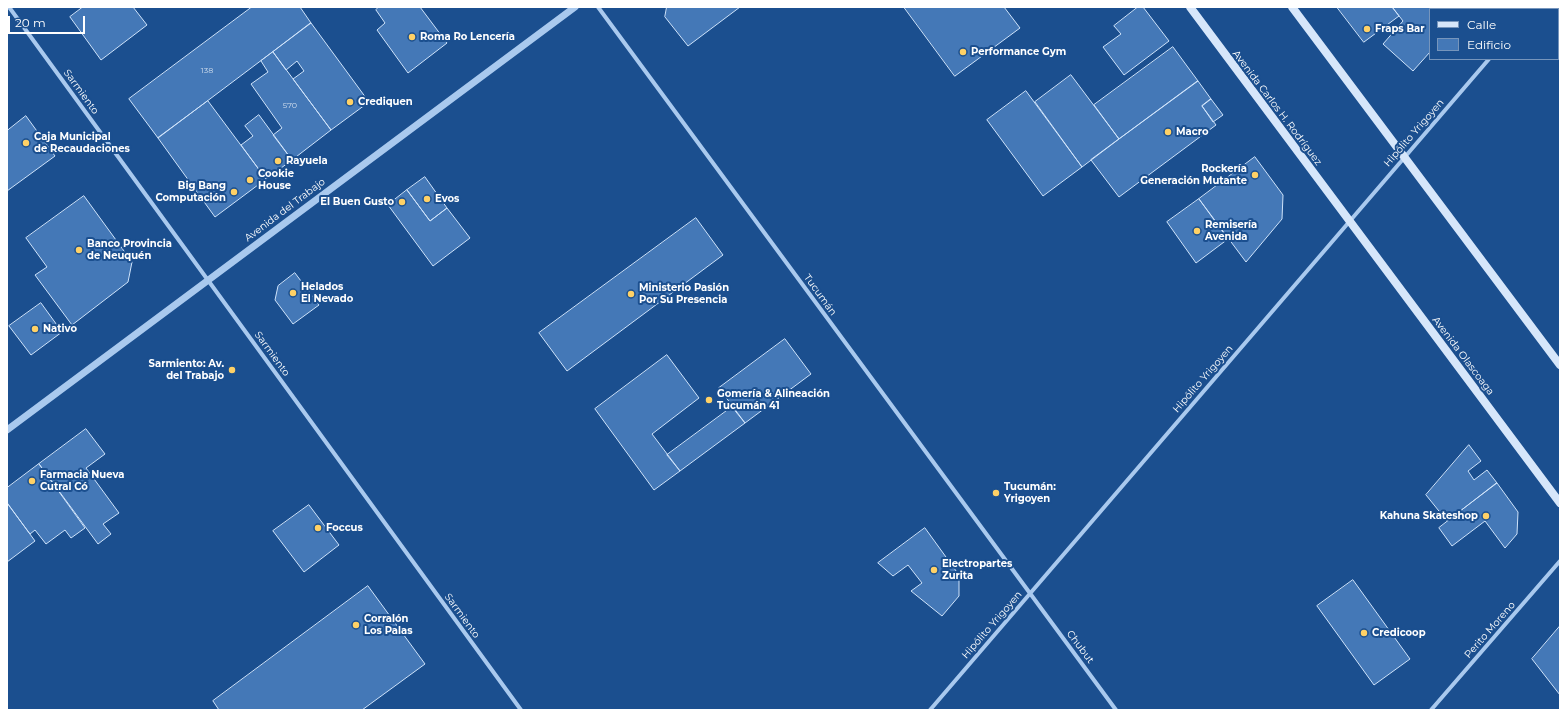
<!DOCTYPE html>
<meta charset="utf-8">
<style>
body{margin:0}
#map{position:relative;width:1567px;height:717px;overflow:hidden;background:#1b4f8f;font-family:Montserrat,sans-serif}
canvas{display:block}
.frame{position:absolute;inset:0;border:8px solid #fff;pointer-events:none}
.legend{position:absolute;left:1429px;top:8px;width:130px;height:52px;box-sizing:border-box;background:#1b4f8f;border:1px solid #7695bc;margin:0;padding:5px 7px;list-style:none;font-size:12px;color:#fff}
.legend li{display:flex;align-items:center;gap:8px;height:20px}
.legend b{width:20px;border:1px solid #7695bc}
.scale{position:absolute;left:8px;top:16px;width:77px;height:18px;box-sizing:border-box;border:2px solid #fff;border-top:0;padding-left:5px;font-size:12px;line-height:14px;white-space:nowrap;color:#fff;-webkit-text-stroke:3px #1b4f8f;paint-order:stroke}
</style>
<div id="map">
<canvas width="1567" height="717"></canvas>
<div class="frame"></div>
<ul class="legend">
<li><b style="height:5px;background:#d6e6fa"></b>Calle</li>
<li><b style="height:11px;background:#4478b7"></b>Edificio</li>
</ul>
<div class="scale">20 m</div>
</div>
<script>
const c = document.querySelector('canvas').getContext('2d');
c.lineJoin = 'round';
function fill(path, color) { c.fillStyle = color; c.fill(path, 'evenodd'); }
function strokePath(path, color, width, dash) { c.strokeStyle = color; c.lineWidth = width; c.lineCap = dash ? 'butt' : 'round'; c.setLineDash(dash || []); c.stroke(path); }
function write(font, color, halo, rows, align = 'center') {
  c.font = font + ' Montserrat,sans-serif'; c.lineWidth = 4; c.setLineDash([]); c.textBaseline = 'middle'; c.strokeStyle = halo; c.fillStyle = color; for (const [text, x, y, turn = 0] of rows) {
    c.save(); c.translate(x, y); c.rotate((+turn || 0) * Math.PI / 180); c.textAlign = isNaN(turn) ? turn : align; if (halo) c.strokeText(text, 0, 0); c.fillText(text, 0, 0); c.restore();
  }
}
const building = new Path2D(`
 M 83,7 L 133,7 L 147,25 L 101,60 L 70,17 Z
 M 252,7 L 300,7 L 311,23 L 158,138 L 129,99 Z
 M 379,7 L 420,7 L 447,43 L 408,73 L 377,30 L 385,23 L 376,10 Z
 M 667,7 L 740,7 L 688,46 L 665,17 Z
 M 904,7 L 1004,7 L 1020,28 L 955,76 Z
 M 1138,7 L 1143,7 L 1169,41 L 1124,75 L 1103,47 L 1121,34 L 1114,26 Z
 M 1337,7 L 1392,7 L 1399,16 L 1364,42 Z
 M 1395,7 L 1470,7 L 1468,9 L 1430,9 L 1430,52 L 1413,71 L 1383,44 L 1403,21 L 1393,8 Z
 M 311,23 L 369,102 L 331,130 L 293,79 L 304,71 L 297,61 L 286,70 L 273,52 Z
 M 1173,47 L 1198,81 L 1119,139 L 1094,105 Z
 M 273,52 L 331,130 L 292,160 L 273,135 L 282,128 L 251,84 L 268,72 L 261,61 Z
 M 1071,75 L 1119,139 L 1082,167 L 1035,102 Z
 M 1198,81 L 1211,99 L 1202,106 L 1216,125 L 1119,197 L 1091,160 Z
 M 1026,91 L 1082,167 L 1043,196 L 987,120 Z
 M 1211,99 L 1223,115 L 1213,122 L 1202,106 Z
 M 208,101 L 266,179 L 215,217 L 158,138 Z
 M 259,115 L 292,160 L 266,179 L 241,145 L 253,136 L 245,126 Z
 M 26,116 L 55,156 L 7,191 L 7,131 Z
 M 1255,157 L 1283,195 L 1282,219 L 1246,262 L 1199,199 Z
 M 425,177 L 447,208 L 430,221 L 407,190 Z
 M 407,190 L 430,221 L 447,208 L 470,238 L 433,266 L 388,205 Z
 M 84,196 L 132,262 L 128,282 L 72,325 L 35,275 L 47,267 L 26,238 Z
 M 1199,199 L 1228,239 L 1196,263 L 1167,222 Z
 M 696,218 L 723,255 L 567,371 L 539,333 Z
 M 295,273 L 319,305 L 293,324 L 275,300 L 278,286 Z
 M 41,303 L 62,332 L 31,355 L 9,326 Z
 M 785,339 L 811,374 L 745,423 L 719,388 Z
 M 667,355 L 699,398 L 652,434 L 680,471 L 654,490 L 595,409 Z
 M 732,407 L 745,423 L 680,471 L 667,455 Z
 M 86,429 L 105,454 L 86,468 L 119,513 L 103,524 L 111,534 L 98,544 L 39,464 Z
 M 1469,445 L 1481,461 L 1468,471 L 1474,480 L 1487,470 L 1497,483 L 1447,521 L 1426,495 Z
 M 39,464 L 85,528 L 71,538 L 65,530 L 46,544 L 35,530 L 30,534 L 7,503 L 7,488 Z
 M 1497,483 L 1518,512 L 1517,534 L 1505,548 L 1485,521 L 1452,546 L 1439,528 Z
 M 8,504 L 35,541 L 7,562 L 7,505 Z
 M 309,505 L 339,545 L 304,572 L 273,531 Z
 M 925,528 L 959,575 L 959,596 L 942,616 L 911,591 L 922,583 L 908,565 L 893,576 L 878,563 Z
 M 1353,580 L 1410,659 L 1374,685 L 1317,606 Z
 M 368,586 L 425,664 L 362,710 L 219,710 L 213,701 Z
 M 1560,626 L 1560,695 L 1532,659 Z`);
fill(building, '#4478b7');
strokePath(building, '#cfe3fa', 1);
strokePath(new Path2D(`
 M 9,7 L 521,710
 M 598,7 L 1116,710
 M 1532,9 L 1534,7
 M 930,710 L 1489,59
 M 1431,710 L 1560,561`), '#a9c9ee', 4);
strokePath(new Path2D(`
 M 7,430 L 575,7`), '#a9c9ee', 7);
strokePath(new Path2D(`
 M 1190,7 L 1560,503
 M 1292,7 L 1560,365`), '#d6e6fa', 8);
for (const [x, y, r, color] of [
 [1367,29,4,"#ffd166"],
 [412,37,4,"#ffd166"],
 [963,52,4,"#ffd166"],
 [350,102,4,"#ffd166"],
 [1168,132,4,"#ffd166"],
 [26,143,4,"#ffd166"],
 [278,161,4,"#ffd166"],
 [1255,175,4,"#ffd166"],
 [250,180,4,"#ffd166"],
 [234,192,4,"#ffd166"],
 [427,199,4,"#ffd166"],
 [402,202,4,"#ffd166"],
 [1197,231,4,"#ffd166"],
 [79,250,4,"#ffd166"],
 [293,293,4,"#ffd166"],
 [631,294,4,"#ffd166"],
 [35,329,4,"#ffd166"],
 [232,370,4,"#ffd166"],
 [709,400,4,"#ffd166"],
 [32,481,4,"#ffd166"],
 [996,493,4,"#ffd166"],
 [1486,516,4,"#ffd166"],
 [318,528,4,"#ffd166"],
 [934,570,4,"#ffd166"],
 [356,625,4,"#ffd166"],
 [1364,633,4,"#ffd166"]
]) { const dot = new Path2D(); dot.arc(x, y, r, 0, 2 * Math.PI); c.fillStyle = color; c.fill(dot); strokePath(dot, '#1b4f8f', 1.5); }
write('8px', '#d0dded', null, [
 ["138",207,71],
 ["570",290,106]
]);
write('bold 10px', '#fff', '#1b4f8f', [
 ["Fraps Bar",1375,29],
 ["Roma Ro Lencería",420,37],
 ["Performance Gym",971,52],
 ["Crediquen",358,102],
 ["Macro",1176,132],
 ["Caja Municipal",34,137],
 ["de Recaudaciones",34,149],
 ["Rayuela",286,161],
 ["Rockería",1247,169,"right"],
 ["Generación Mutante",1247,181,"right"],
 ["Cookie",258,174],
 ["House",258,186],
 ["Big Bang",226,186,"right"],
 ["Computación",226,198,"right"],
 ["Evos",435,199],
 ["El Buen Gusto",394,202,"right"],
 ["Remisería",1205,225],
 ["Avenida",1205,237],
 ["Banco Provincia",87,244],
 ["de Neuquén",87,256],
 ["Helados",301,287],
 ["El Nevado",301,299],
 ["Ministerio Pasión",639,288],
 ["Por Su Presencia",639,300],
 ["Nativo",43,329],
 ["Sarmiento: Av.",224,364,"right"],
 ["del Trabajo",224,376,"right"],
 ["Gomería & Alineación",717,394],
 ["Tucumán 41",717,406],
 ["Farmacia Nueva",40,475],
 ["Cutral Có",40,487],
 ["Tucumán:",1004,487],
 ["Yrigoyen",1004,499],
 ["Kahuna Skateshop",1478,516,"right"],
 ["Foccus",326,528],
 ["Electropartes",942,564],
 ["Zurita",942,576],
 ["Corralón",364,619],
 ["Los Palas",364,631],
 ["Credicoop",1372,633]
], 'left');
write('10px', '#fff', '#1b4f8f', [
 ["Sarmiento",81,92,54],
 ["Avenida Carlos H. Rodríguez",1277,108,53],
 ["Hipólito Yrigoyen",1414,133,-49],
 ["Avenida del Trabajo",285,210,-37],
 ["Tucumán",820,295,54],
 ["Sarmiento",272,354,54],
 ["Avenida Olascoaga",1463,356,53],
 ["Hipólito Yrigoyen",1203,379,-49],
 ["Sarmiento",462,616,54],
 ["Hipólito Yrigoyen",992,625,-49],
 ["Perito Moreno",1490,630,-49],
 ["Chubut",1080,647,53]
]);
</script>
